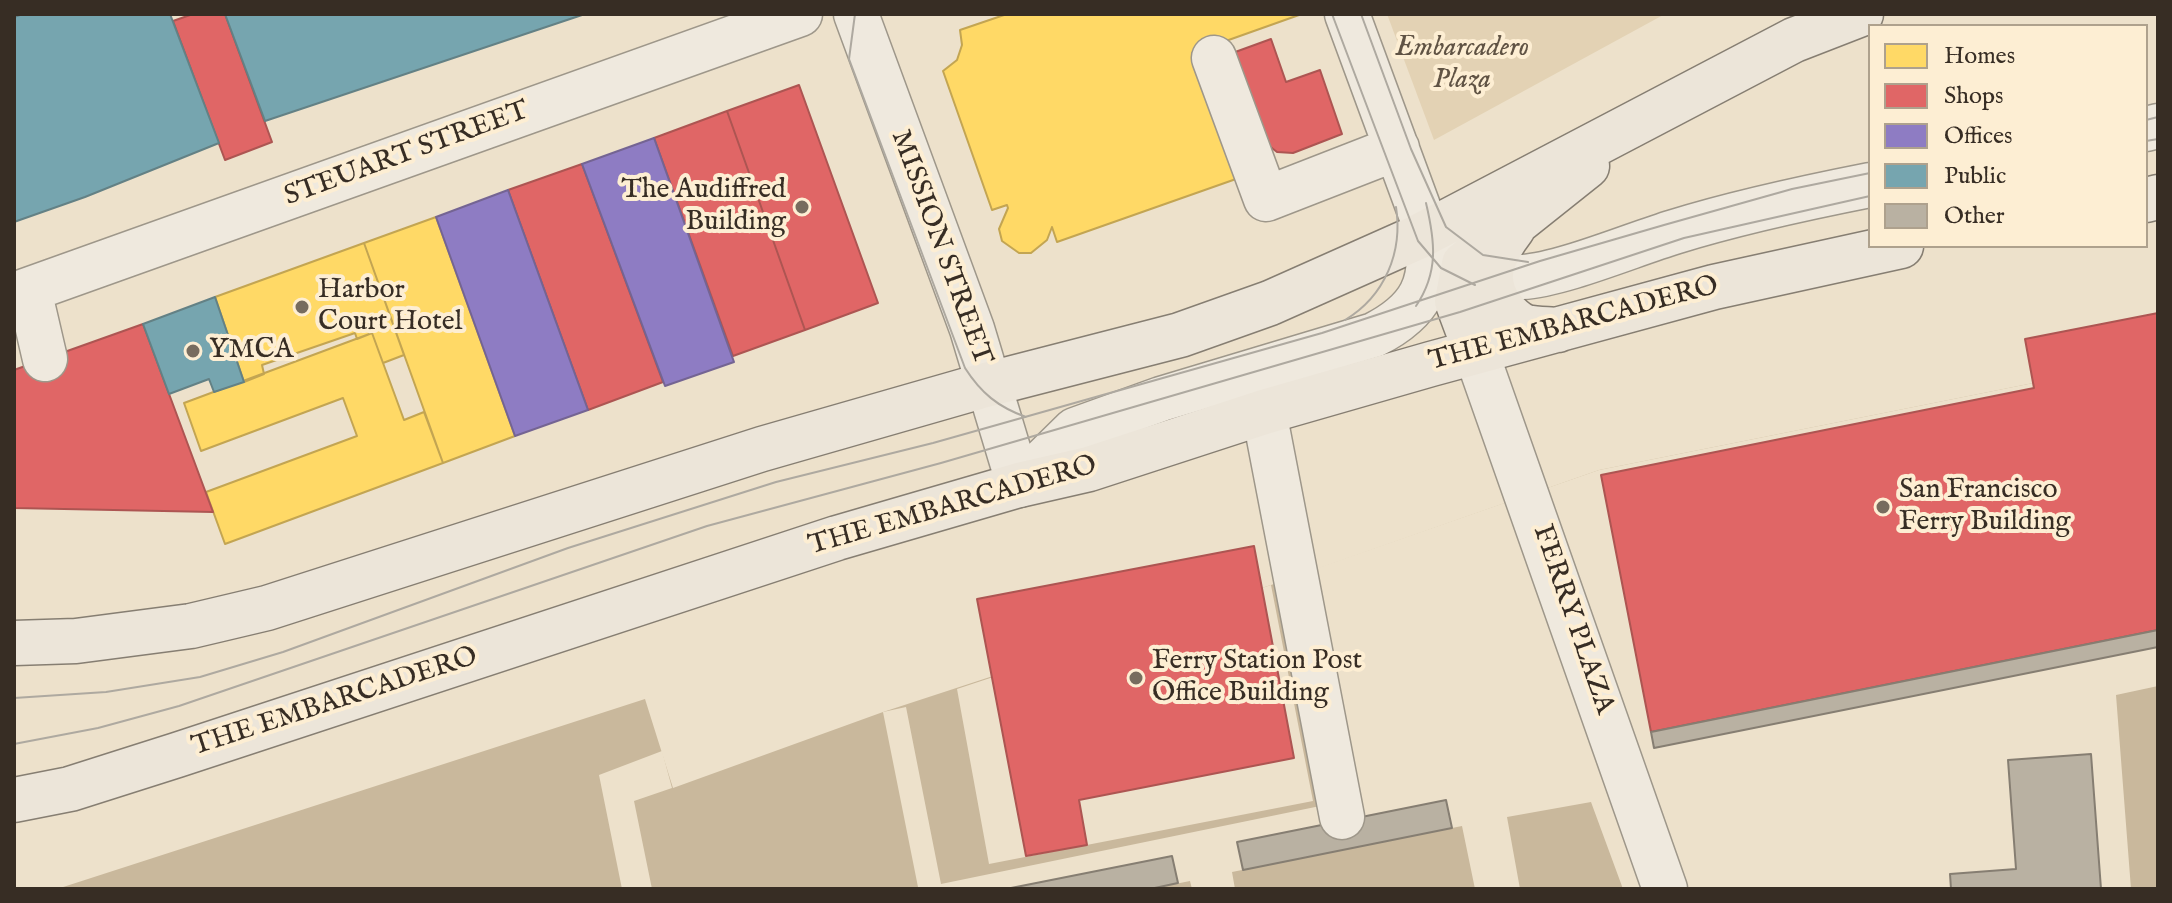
<!DOCTYPE html>
<style>
body{margin:0}
#map{position:relative;width:2172px;height:903px;overflow:hidden;background:#ede1cb;font-family:"IM FELL English",serif}
canvas{display:block}
.frame{position:absolute;inset:0;border:16px solid #372d24;pointer-events:none}
.legend{position:absolute;left:1868px;top:24px;width:280px;height:224px;box-sizing:border-box;background:#fdeed3;border:2px solid #aea18d;margin:0;padding:10px 14px;list-style:none;font-size:24px;color:#372d24}
.legend li{display:flex;align-items:center;gap:16px;height:40px}
.legend b{width:40px;border:2px solid #aea18d}
</style>
<div id="map">
<canvas width="2172" height="903"></canvas>
<div class="frame"></div>
<ul class="legend">
<li><b style="height:22px;background:#ffd966"></b>Homes</li>
<li><b style="height:22px;background:#e06666"></b>Shops</li>
<li><b style="height:22px;background:#8e7cc3"></b>Offices</li>
<li><b style="height:22px;background:#76a5af"></b>Public</li>
<li><b style="height:22px;background:#b9b1a2"></b>Other</li>
</ul>
</div>
<script>
const c = document.querySelector('canvas').getContext('2d');
c.lineJoin = 'round';
function fill(path, color) { c.fillStyle = color; c.fill(path, 'evenodd'); }
function strokePath(path, color, width, dash) { c.strokeStyle = color; c.lineWidth = width; c.lineCap = dash ? 'butt' : 'round'; c.setLineDash(dash || []); c.stroke(path); }
function write(font, color, halo, rows, align = 'center') {
  c.font = font + ' "IM FELL English",serif'; c.lineWidth = 8; c.setLineDash([]); c.textBaseline = 'middle'; c.strokeStyle = halo; c.fillStyle = color; for (const [text, x, y, turn = 0] of rows) {
    c.save(); c.translate(x, y); c.rotate((+turn || 0) * Math.PI / 180); c.textAlign = isNaN(turn) ? turn : align; if (halo) c.strokeText(text, 0, 0); c.fillText(text, 0, 0); c.restore();
  }
}
fill(new Path2D(`
 M 1387,14 L 1665,14 L 1434,140 Z`), '#e3d2b4');
fill(new Path2D(`
 M 2158,358 L 2158,889 L 57,889 L 645,699 L 673,788 L 883,712 L 1271,585 L 1599,470 Z`), '#c9b89c');
fill(new Path2D(`
 M 2158,358 L 2158,686 L 2116,695 L 2131,889 L 1623,889 L 1591,802 L 1507,817 L 1520,889 L 1475,889 L 1462,826 L 1232,872 L 1235,889 L 1192,889 L 1190,881 L 1150,889 L 909,889 L 918,887 L 883,712 L 906,707 L 941,884 L 1325,805 L 1283,580 L 1599,470 Z
 M 1271,585 L 1313,801 L 989,864 L 957,689 Z
 M 662,751 L 672,788 L 634,801 L 652,889 L 622,889 L 599,775 Z`), '#ede1cb');
const homes = new Path2D(`
 M 1007,14 L 1299,14 L 1299,15 L 1192,53 L 1236,179 L 1057,242 L 1052,227 L 1047,240 L 1031,253 L 1019,253 L 1002,241 L 999,229 L 1008,208 L 1007,205 L 992,210 L 943,71 L 957,60 L 962,45 L 960,30 Z
 M 436,217 L 515,436 L 443,463 L 364,243 Z
 M 364,243 L 404,355 L 383,363 L 372,333 L 357,339 L 355,333 L 262,365 L 264,374 L 244,382 L 215,297 Z
 M 372,333 L 404,420 L 424,412 L 443,463 L 225,544 L 206,492 L 357,436 L 343,398 L 201,451 L 184,403 Z`);
fill(homes, '#ffd966');
strokePath(homes, '#c3a552', 2);
const shops = new Path2D(`
 M 193,14 L 225,14 L 272,142 L 225,160 L 173,21 Z
 M 1271,39 L 1286,82 L 1320,70 L 1342,134 L 1293,153 L 1277,152 L 1268,145 L 1227,55 Z
 M 799,85 L 878,303 L 805,330 L 727,111 Z
 M 727,111 L 805,330 L 733,356 L 654,138 Z
 M 582,164 L 663,382 L 588,410 L 508,190 Z
 M 2158,313 L 2158,630 L 1651,732 L 1601,475 L 2034,388 L 2025,339 Z
 M 143,324 L 213,512 L 14,508 L 14,370 Z
 M 1254,546 L 1294,758 L 1079,800 L 1087,845 L 1026,856 L 977,599 Z`);
fill(shops, '#e06666');
strokePath(shops, '#ad5552', 2);
const offices = new Path2D(`
 M 654,138 L 734,362 L 665,386 L 582,164 Z
 M 508,190 L 588,410 L 515,436 L 436,217 Z`);
fill(offices, '#8e7cc3');
strokePath(offices, '#746493', 2);
const public = new Path2D(`
 M 23,14 L 170,14 L 219,143 L 85,197 L 14,222 L 14,17 Z
 M 225,14 L 585,14 L 265,121 Z
 M 215,297 L 244,382 L 214,392 L 209,379 L 169,394 L 143,324 Z`);
fill(public, '#76a5af');
strokePath(public, '#638185', 2);
const building = new Path2D(`
 M 2158,630 L 2158,647 L 1654,748 L 1651,732 Z
 M 2091,754 L 2101,889 L 1951,889 L 1950,874 L 2016,869 L 2008,760 Z
 M 1446,800 L 1452,828 L 1243,870 L 1237,842 Z
 M 1172,856 L 1178,883 L 1150,889 L 1006,889 Z`);
fill(building, '#b9b1a2');
strokePath(building, '#867e72', 2);
const minor = new Path2D(`
 M 856,14 L 972,329 L 1019,485 L 1075,430 L 1161,399 L 1374,335 C 1421,311 1435,284 1427,231
 M 1347,14 L 1427,231 C 1446,262 1487,278 1522,277 C 1561,275 1634,244 1674,232 C 1738,212 1804,198 1870,185
 M 1214,58 L 1266,199 L 1397,148
 M 2146,129 L 2158,126
 M 29,290 L 45,359
 M 14,295 L 800,14
 M 1476,352 L 1665,889
 M 1264,412 L 1342,817`);
const major = new Path2D(`
 M 2146,200 L 2158,197
 M 1513,228 C 1494,253 1480,279 1502,308 C 1508,315 1517,324 1526,327 C 1536,329 1548,329 1558,330
 M 1476,352 L 1457,301 L 1464,264 L 1587,166
 M 14,643 L 76,641 L 191,626 L 267,608 L 762,449 L 978,387 L 1180,335 L 1270,303 L 1416,238 L 1794,40 L 1861,14
 M 14,800 L 70,789 L 177,755 L 837,538 L 1019,485 L 1089,469 L 1264,412 L 1431,364 L 1714,287 L 1901,246`);
strokePath(minor, '#9e978a', 47);
strokePath(major, '#867e72', 47);
strokePath(minor, '#efe9de', 44);
strokePath(major, '#ece5d9', 44);
strokePath(new Path2D(`
 M 855,14 L 849,59 L 965,368 C 981,393 998,407 1026,417
 M 1332,14 L 1418,241 L 1441,268 L 1475,285
 M 1361,14 L 1411,149 L 1446,227 L 1483,255 L 1528,262
 M 2146,120 L 2158,117
 M 2146,141 L 2158,139
 M 1416,306 C 1439,272 1435,241 1426,203
 M 1345,320 C 1385,296 1403,252 1396,207
 M 14,698 L 106,692 L 200,677 L 283,652 L 568,548 L 776,482 L 933,443 L 1322,333 L 1540,261 L 1664,225 L 1792,189 L 1870,173
 M 14,744 L 98,728 L 179,706 L 707,526 L 941,463 L 1460,312 L 1684,238 L 1870,196`), '#aea9a0', 2);
for (const [x, y, r, color] of [
 [802,207,8,"#776c5e"],
 [302,307,8,"#776c5e"],
 [193,351,8,"#776c5e"],
 [1883,507,8,"#776c5e"],
 [1136,678,8,"#776c5e"]
]) { const dot = new Path2D(); dot.arc(x, y, r, 0, 2 * Math.PI); c.fillStyle = color; c.fill(dot); strokePath(dot, '#fdeed3', 3); }
write('italic 28px', '#605344', '#fdeed3', [
 ["Embarcadero",1462,49],
 ["Plaza",1462,81]
]);
write('28px', '#372d24', '#fdeed3', [
 ["STEUART STREET",407,155,-20],
 ["MISSION STREET",940,248,70],
 ["THE EMBARCADERO",1574,325,-15],
 ["THE EMBARCADERO",953,507,-16],
 ["FERRY PLAZA",1572,620,71],
 ["THE EMBARCADERO",335,703,-18]
]);
write('28px', '#372d24', '#fdeed3', [
 ["The Audiffred",786,191,"right"],
 ["Building",786,223,"right"],
 ["Harbor",318,291],
 ["Court Hotel",318,323],
 ["YMCA",209,351],
 ["San Francisco",1899,491],
 ["Ferry Building",1899,523],
 ["Ferry Station Post",1152,662],
 ["Office Building",1152,694]
], 'left');
</script>
